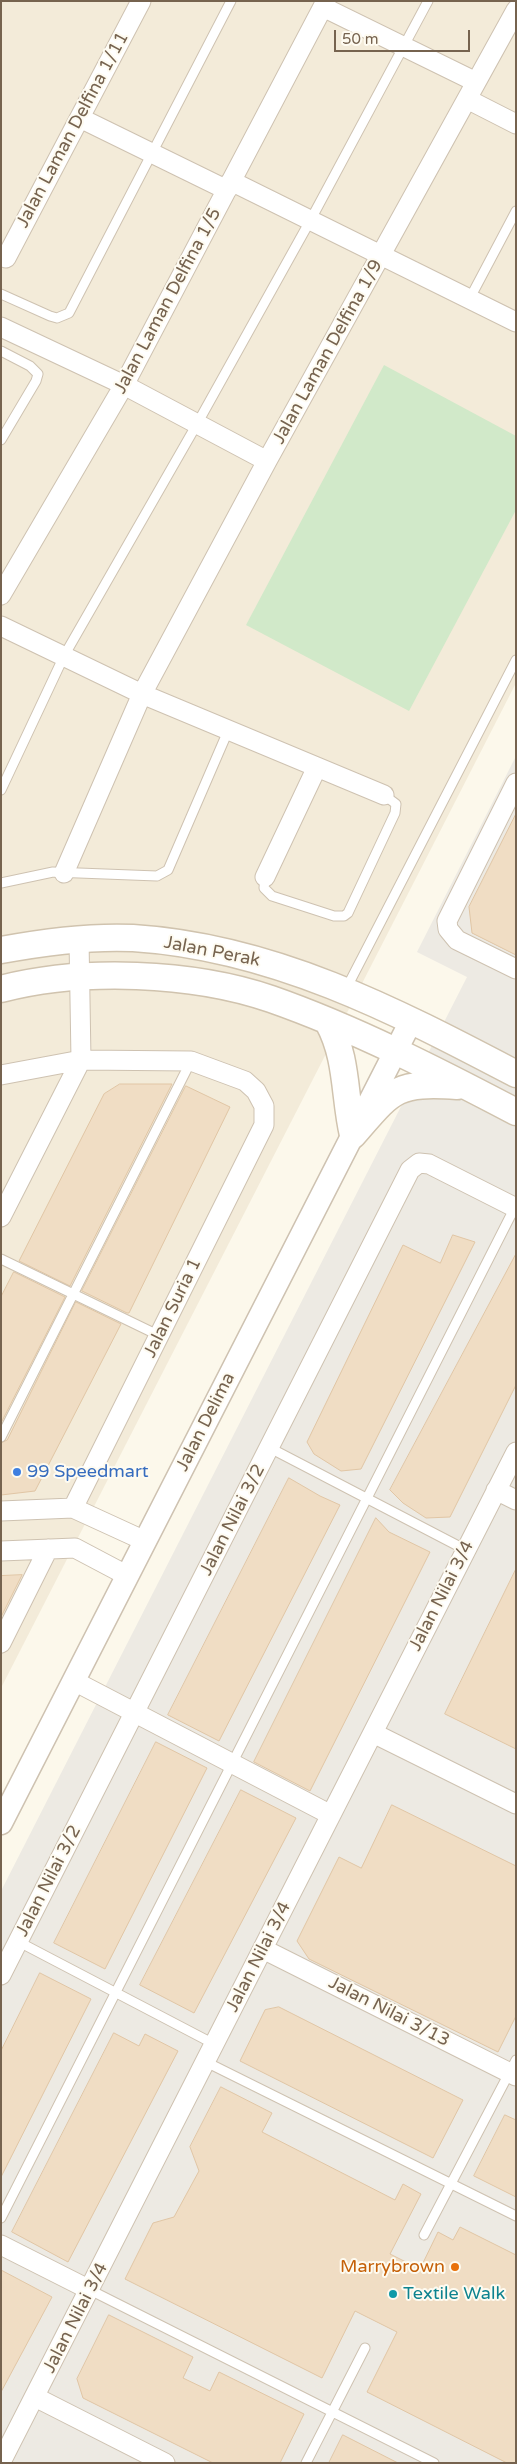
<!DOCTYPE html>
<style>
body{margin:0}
#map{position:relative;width:517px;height:2464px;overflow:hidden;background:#fcf8eb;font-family:"Varela Round",sans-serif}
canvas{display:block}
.frame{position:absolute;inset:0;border:2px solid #76634f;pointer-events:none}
.scale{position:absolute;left:334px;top:30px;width:136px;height:22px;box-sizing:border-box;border:2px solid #76634f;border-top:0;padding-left:6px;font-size:15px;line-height:18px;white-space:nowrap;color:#76634f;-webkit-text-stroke:4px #fefbf1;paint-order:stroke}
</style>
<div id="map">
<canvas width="517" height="2464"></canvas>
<div class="frame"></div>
<div class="scale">50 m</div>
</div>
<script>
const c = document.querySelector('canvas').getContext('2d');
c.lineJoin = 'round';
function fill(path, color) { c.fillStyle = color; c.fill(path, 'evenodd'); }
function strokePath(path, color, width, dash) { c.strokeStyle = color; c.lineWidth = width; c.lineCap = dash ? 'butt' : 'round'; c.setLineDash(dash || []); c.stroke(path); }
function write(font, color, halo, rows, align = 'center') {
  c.font = font + ' "Varela Round",sans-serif'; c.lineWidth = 4; c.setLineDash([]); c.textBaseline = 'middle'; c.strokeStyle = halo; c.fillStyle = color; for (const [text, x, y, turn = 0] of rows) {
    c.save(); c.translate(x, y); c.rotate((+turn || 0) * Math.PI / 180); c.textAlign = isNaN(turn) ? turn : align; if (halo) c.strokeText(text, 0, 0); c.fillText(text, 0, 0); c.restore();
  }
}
fill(new Path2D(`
 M 1,1 L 516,1 L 516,683 L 1,1688 Z`), '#f3ebd9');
fill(new Path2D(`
 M 516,756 L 516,2463 L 1,2463 L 1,1891 L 467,977 L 417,952 Z`), '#edeae3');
fill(new Path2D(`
 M 384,365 L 516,436 L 516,510 L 409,711 L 246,625 Z`), '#d1e9c9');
const building = new Path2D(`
 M 516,814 L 516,955 L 472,933 L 469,907 Z
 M 120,1084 L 172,1084 L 70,1286 L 19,1261 L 104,1094 Z
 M 186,1086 L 230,1107 L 129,1313 L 127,1313 L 82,1291 Z
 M 453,1235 L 475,1242 L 361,1469 L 341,1471 L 314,1454 L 307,1442 L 403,1245 L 440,1263 Z
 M 516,1254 L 516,1385 L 450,1517 L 426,1518 L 403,1503 L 390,1490 Z
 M 14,1272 L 65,1297 L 1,1423 L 1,1297 Z
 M 76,1302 L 121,1324 L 35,1491 L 1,1495 L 1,1443 L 7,1440 Z
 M 289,1478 L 320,1496 L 340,1505 L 219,1741 L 168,1715 Z
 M 376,1518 L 389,1532 L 430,1552 L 310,1791 L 254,1762 Z
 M 516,1569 L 516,1749 L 445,1714 Z
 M 22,1575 L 1,1617 L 1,1576 Z
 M 156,1742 L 207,1768 L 105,1969 L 54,1943 Z
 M 241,1790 L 296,1818 L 194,2013 L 140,1985 Z
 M 392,1805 L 516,1866 L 516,2016 L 498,2052 L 309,1959 L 297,1941 L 339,1857 L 361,1868 Z
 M 40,1973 L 91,1999 L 1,2177 L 1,2051 Z
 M 279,2007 L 463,2100 L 433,2158 L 240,2061 L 265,2010 Z
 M 114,2033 L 139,2046 L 145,2034 L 178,2051 L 68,2262 L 12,2232 Z
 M 221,2087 L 272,2113 L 262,2132 L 395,2200 L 403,2184 L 421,2194 L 390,2254 L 420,2269 L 438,2232 L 453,2240 L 460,2227 L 516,2255 L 516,2463 L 507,2463 L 367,2392 L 397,2332 L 355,2311 L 322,2378 L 125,2279 L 153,2223 L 174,2217 L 199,2171 L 190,2147 Z
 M 505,2115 L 516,2120 L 516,2197 L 474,2176 Z
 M 1,2270 L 52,2297 L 1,2392 Z
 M 109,2315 L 193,2357 L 183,2378 L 210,2391 L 219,2372 L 304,2414 L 280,2463 L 213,2463 L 83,2398 L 77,2379 Z
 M 343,2435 L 398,2463 L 329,2463 Z`);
fill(building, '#f0ddc4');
strokePath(building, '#e1c6a5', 1);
const service = new Path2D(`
 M 1,294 L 50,316 L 57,318 L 69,313 L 231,1
 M 470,298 L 516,211
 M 1,351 L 30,366 L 38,374 L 36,381 L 1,440
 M 1,790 L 64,656 L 197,424 L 310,221 L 428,1
 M 265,877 L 264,888 L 272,896 L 334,916 L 344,916 L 348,913 L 395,813 L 396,804 L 384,795
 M 1,883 L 53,872 L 157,876 L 168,870 L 228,731
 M 346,989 L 516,660
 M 1,1259 L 160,1336
 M 1,1437 L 191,1061
 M 270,1448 L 466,1550
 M 19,1942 L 214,2044
 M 206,2062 L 516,2216
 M 1,2218 L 515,1207
 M 424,2235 L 516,2060
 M 90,2290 L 434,2463
 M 306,2463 L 365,2348`);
const minor = new Path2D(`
 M 323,7 L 476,82
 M 467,99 L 516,124
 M 80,118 L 227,190
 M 231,181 L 516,322
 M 6,258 L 141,1
 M 1,327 L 124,385 L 267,461
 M 1,595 L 124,385 L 326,1
 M 1,626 L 142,694 L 384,795
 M 516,783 L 447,921 L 448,929 L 457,940 L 516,969
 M 64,873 L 142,694 L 267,461 L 516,10
 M 265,877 L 317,767
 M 1,1075 L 81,1060 L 191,1061 L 245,1081 L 256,1091 L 264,1106 L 264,1125 L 73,1508
 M 1,1217 L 81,1060 L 79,939
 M 496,1490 L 516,1500
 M 1,1511 L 73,1508 L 145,1541
 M 1,1551 L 75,1548 L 128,1576
 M 1,1643 L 48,1549
 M 74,1681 L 331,1815
 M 373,1733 L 516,1804
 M 263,1949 L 516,2076
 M 1,1975 L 410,1170 L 419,1163 L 429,1164 L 516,1208
 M 1,2245 L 90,2290
 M 35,2397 L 165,2463
 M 1,2462 L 516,1452`);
const tertiary = new Path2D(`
 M 1,1823 L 411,1021`);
const secondary = new Path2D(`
 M 1,950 C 44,942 89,936 133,938 C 273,947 394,1010 516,1074
 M 1,989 C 82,968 192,972 271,999 C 354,1028 438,1071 516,1112
 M 328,1022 C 348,1058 344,1097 353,1135
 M 353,1135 C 392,1090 395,1082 457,1086`);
strokePath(service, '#cec2b1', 11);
strokePath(minor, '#cec2b1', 21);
strokePath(tertiary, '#cec2b1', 25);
strokePath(secondary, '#d0c3ae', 29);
strokePath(service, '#fff', 9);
strokePath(minor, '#fff', 19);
strokePath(tertiary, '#fff', 22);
strokePath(secondary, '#fff', 26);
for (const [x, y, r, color] of [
 [17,1472,5,"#3f7fe0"],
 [455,2267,5,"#e8710a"],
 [393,2294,5,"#0f9aa8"]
]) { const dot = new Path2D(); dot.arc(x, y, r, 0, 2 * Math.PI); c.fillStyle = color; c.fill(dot); strokePath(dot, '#fefbf1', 2); }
write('18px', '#76634f', '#fefbf1', [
 ["Jalan Laman Delfina 1/11",73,130,-62],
 ["Jalan Laman Delfina 1/5",168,301,-62],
 ["Jalan Laman Delfina 1/9",328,352,-61],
 ["Jalan Perak",212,952,11],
 ["Jalan Suria 1",173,1308,-64],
 ["Jalan Delima",206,1422,-63],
 ["Jalan Nilai 3/2",233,1520,-63],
 ["Jalan Nilai 3/4",442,1596,-63],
 ["Jalan Nilai 3/2",49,1881,-63],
 ["Jalan Nilai 3/4",259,1957,-63],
 ["Jalan Nilai 3/13",389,2012,27],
 ["Jalan Nilai 3/4",76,2318,-63]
]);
write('18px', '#366cbe', '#fefbf1', [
 ["99 Speedmart",27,1472]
], 'left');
write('18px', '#c56008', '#fefbf1', [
 ["Marrybrown",445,2267]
], 'right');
write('18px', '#0d838f', '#fefbf1', [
 ["Textile Walk",403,2294]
], 'left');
</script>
